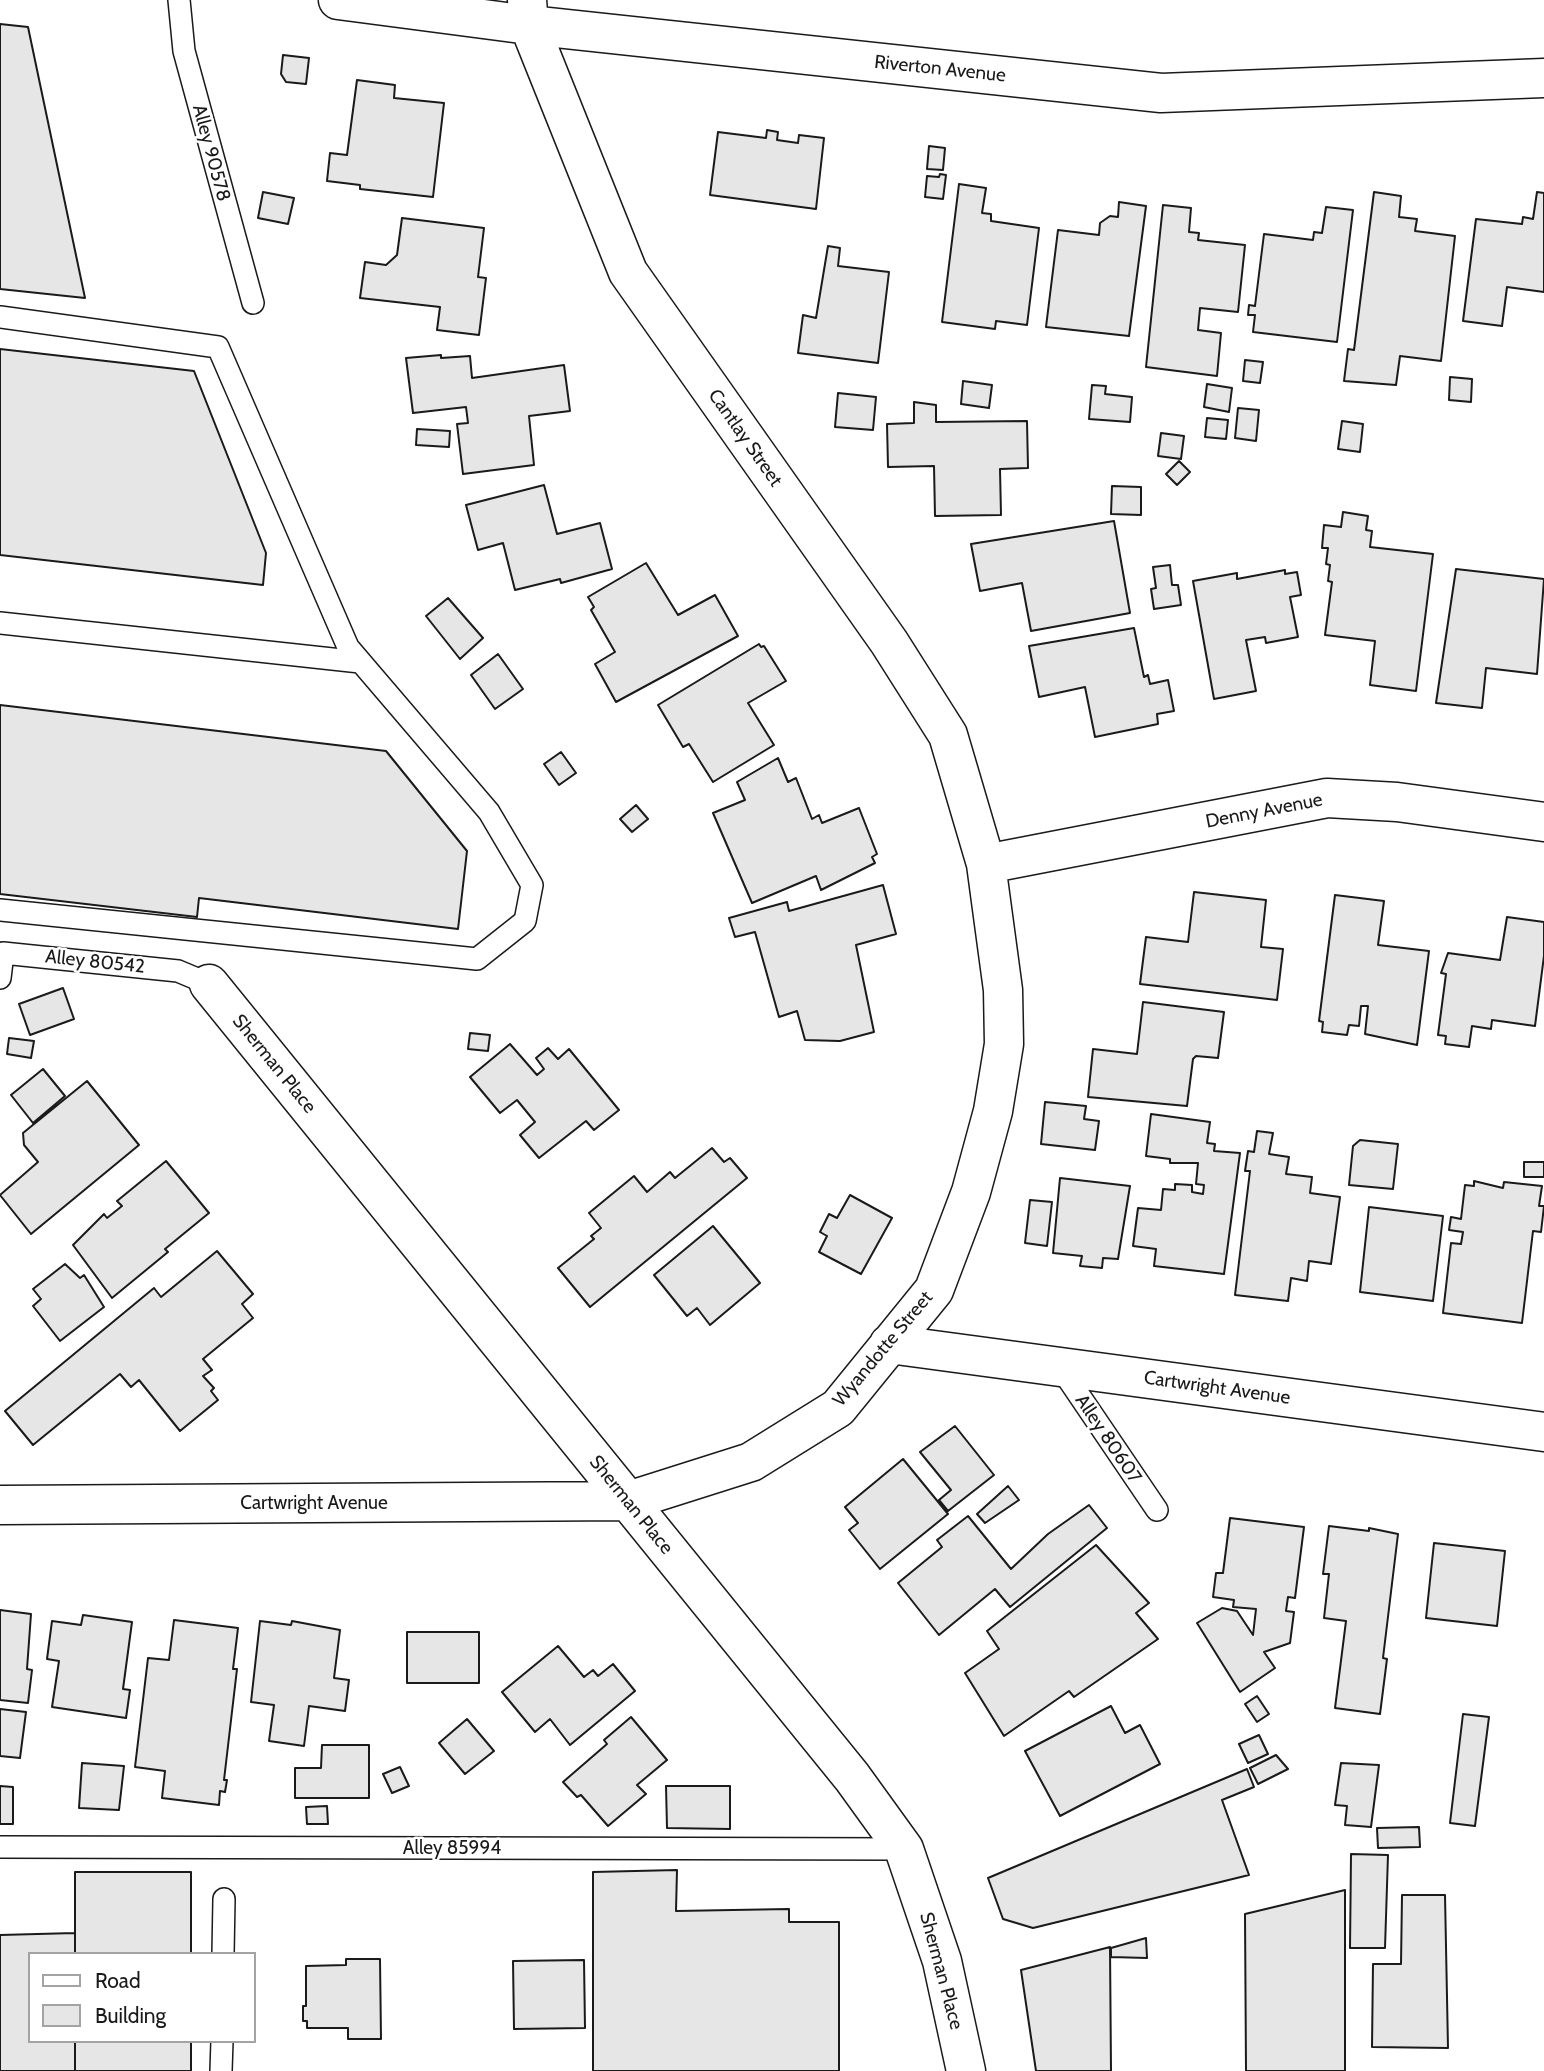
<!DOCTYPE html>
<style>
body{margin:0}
#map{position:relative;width:1544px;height:2071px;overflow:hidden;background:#fff;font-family:Cabin,sans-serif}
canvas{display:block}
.legend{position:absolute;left:28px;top:1952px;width:228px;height:91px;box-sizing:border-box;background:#fff;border:2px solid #a3a3a3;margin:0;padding:9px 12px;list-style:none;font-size:21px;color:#1a1a1a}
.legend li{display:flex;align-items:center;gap:14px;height:35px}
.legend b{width:35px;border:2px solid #a3a3a3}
</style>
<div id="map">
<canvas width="1544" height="2071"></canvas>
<ul class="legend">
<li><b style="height:9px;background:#fff"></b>Road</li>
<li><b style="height:19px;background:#e6e6e6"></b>Building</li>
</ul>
</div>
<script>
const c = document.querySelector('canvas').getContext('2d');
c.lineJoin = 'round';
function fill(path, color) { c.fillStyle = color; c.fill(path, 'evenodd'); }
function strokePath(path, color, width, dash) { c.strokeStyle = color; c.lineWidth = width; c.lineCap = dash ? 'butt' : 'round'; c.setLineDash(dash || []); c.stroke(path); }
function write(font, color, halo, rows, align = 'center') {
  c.font = font + ' Cabin,sans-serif'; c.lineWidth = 5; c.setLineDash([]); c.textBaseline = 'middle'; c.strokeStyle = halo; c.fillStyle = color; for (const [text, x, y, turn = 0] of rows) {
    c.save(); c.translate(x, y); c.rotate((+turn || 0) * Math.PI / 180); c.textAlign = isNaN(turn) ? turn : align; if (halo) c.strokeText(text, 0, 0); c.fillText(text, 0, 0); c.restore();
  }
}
const building = new Path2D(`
 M 0,24 L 28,27 L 85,298 L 0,289 Z
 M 283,55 L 309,58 L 306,84 L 286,82 L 281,74 Z
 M 357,80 L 395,85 L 394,98 L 444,103 L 433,197 L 360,189 L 360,185 L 327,181 L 330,153 L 347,155 Z
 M 767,130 L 778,132 L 777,140 L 798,143 L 799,135 L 824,138 L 816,209 L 710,195 L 718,132 L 766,138 Z
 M 929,146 L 945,148 L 943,170 L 927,169 Z
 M 940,174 L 946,175 L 943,199 L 925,197 L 927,176 L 939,177 Z
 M 959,184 L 986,188 L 982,213 L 991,214 L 991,221 L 1039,228 L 1027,325 L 996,321 L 995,329 L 942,322 Z
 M 263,192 L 294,198 L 288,224 L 258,218 Z
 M 1374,192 L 1401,196 L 1399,217 L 1417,219 L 1415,231 L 1455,236 L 1441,361 L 1400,356 L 1396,385 L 1344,381 L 1348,349 L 1354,350 Z
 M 1537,192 L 1544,193 L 1544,292 L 1507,287 L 1502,326 L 1463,321 L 1476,219 L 1522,224 L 1523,217 L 1533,219 Z
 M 1119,202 L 1146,206 L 1129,336 L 1046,327 L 1058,230 L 1099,235 L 1100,223 L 1110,216 L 1118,217 Z
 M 1163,205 L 1191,208 L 1189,232 L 1199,233 L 1198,240 L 1245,245 L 1238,312 L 1200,308 L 1198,330 L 1221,333 L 1217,376 L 1146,367 Z
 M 1326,207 L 1353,210 L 1337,342 L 1253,332 L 1255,315 L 1248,315 L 1249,305 L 1255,306 L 1264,234 L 1313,240 L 1314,232 L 1322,233 Z
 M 402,218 L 484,228 L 478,277 L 486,278 L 479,335 L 437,330 L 440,307 L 360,298 L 365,262 L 386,265 L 397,255 Z
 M 828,246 L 840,248 L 838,266 L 889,272 L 878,363 L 798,353 L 803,315 L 816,318 Z
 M 0,349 L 194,371 L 266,553 L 263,585 L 0,555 Z
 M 441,355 L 441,358 L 470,356 L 472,378 L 564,365 L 570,411 L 529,416 L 534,465 L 463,474 L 457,424 L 468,423 L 466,407 L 413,413 L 406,358 Z
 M 1245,360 L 1263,362 L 1260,383 L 1243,381 Z
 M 1450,377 L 1472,379 L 1471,402 L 1449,400 Z
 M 963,381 L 992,385 L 989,408 L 961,404 Z
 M 1207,384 L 1232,388 L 1229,412 L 1204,407 Z
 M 1092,385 L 1106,386 L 1105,394 L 1132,397 L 1130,422 L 1089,419 Z
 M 838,393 L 876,397 L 873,430 L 835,427 Z
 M 914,402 L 936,405 L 936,422 L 1027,421 L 1028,468 L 1000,469 L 1001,515 L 935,516 L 934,466 L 888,467 L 887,424 L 914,423 Z
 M 1238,408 L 1259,410 L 1256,441 L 1235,438 Z
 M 1207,418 L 1228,420 L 1226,439 L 1205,437 Z
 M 1342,421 L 1363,424 L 1360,452 L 1338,449 Z
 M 417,429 L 450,431 L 449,447 L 416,445 Z
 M 1161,433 L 1184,436 L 1181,459 L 1158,456 Z
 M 1179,461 L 1190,472 L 1177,485 L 1166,474 Z
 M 544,485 L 557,534 L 600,523 L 612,569 L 561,583 L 560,579 L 515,590 L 503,543 L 478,550 L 466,505 Z
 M 1112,486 L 1141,487 L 1141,515 L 1111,514 Z
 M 1343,512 L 1368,516 L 1366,530 L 1372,531 L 1370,547 L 1433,554 L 1416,691 L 1370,685 L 1375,641 L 1325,635 L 1332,582 L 1328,581 L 1330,565 L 1326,564 L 1328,548 L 1322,548 L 1324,525 L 1341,527 Z
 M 1114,521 L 1130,613 L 1031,631 L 1022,583 L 980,591 L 971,544 Z
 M 646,563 L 678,615 L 715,595 L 738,636 L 616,702 L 595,664 L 615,652 L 591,610 L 594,607 L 588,597 Z
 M 1170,565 L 1172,585 L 1178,585 L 1181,605 L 1154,609 L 1151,589 L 1156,588 L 1153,567 Z
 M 1456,569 L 1544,579 L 1537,674 L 1486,668 L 1482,708 L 1436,703 Z
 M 1285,570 L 1285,574 L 1297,572 L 1301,595 L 1290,597 L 1298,637 L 1266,643 L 1265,637 L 1246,640 L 1256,691 L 1214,699 L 1193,581 L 1237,573 L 1237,579 Z
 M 448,598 L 483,638 L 460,659 L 426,616 Z
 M 1134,628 L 1144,677 L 1148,675 L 1150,684 L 1168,680 L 1174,711 L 1157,714 L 1158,724 L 1095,737 L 1085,687 L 1039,697 L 1029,646 Z
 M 759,644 L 761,647 L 764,646 L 786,681 L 748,703 L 774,745 L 713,782 L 689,744 L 683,747 L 658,705 Z
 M 498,654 L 523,689 L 495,709 L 471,675 Z
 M 0,705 L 386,751 L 467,851 L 458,929 L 199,898 L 197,917 L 0,894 Z
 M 561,752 L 576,773 L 559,785 L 544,764 Z
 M 778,758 L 788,782 L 796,778 L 812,819 L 819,815 L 822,823 L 859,808 L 877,854 L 872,857 L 875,863 L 821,890 L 816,876 L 752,903 L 713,813 L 745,800 L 737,782 Z
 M 636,805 L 648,819 L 632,832 L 620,819 Z
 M 883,885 L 896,934 L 856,945 L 874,1032 L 840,1041 L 805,1040 L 797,1011 L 779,1017 L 755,932 L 735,937 L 729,918 L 787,902 L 789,911 Z
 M 1194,892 L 1266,900 L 1261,947 L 1283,949 L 1277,1000 L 1140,984 L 1146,937 L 1188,942 Z
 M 1335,895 L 1384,901 L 1378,945 L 1429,951 L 1417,1045 L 1365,1034 L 1368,1006 L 1361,1006 L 1359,1026 L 1349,1025 L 1347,1035 L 1322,1032 L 1323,1022 L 1319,1021 Z
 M 1507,917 L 1544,922 L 1544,956 L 1535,1026 L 1492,1020 L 1491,1029 L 1472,1026 L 1469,1047 L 1445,1044 L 1446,1036 L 1438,1035 L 1446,974 L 1441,973 L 1448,953 L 1500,960 Z
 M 63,988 L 74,1019 L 30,1035 L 19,1004 Z
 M 1143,1002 L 1224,1012 L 1218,1058 L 1196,1056 L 1193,1059 L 1187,1106 L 1088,1097 L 1093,1049 L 1137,1054 Z
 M 470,1033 L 490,1035 L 488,1051 L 468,1049 Z
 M 9,1038 L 34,1041 L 31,1058 L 7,1054 Z
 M 510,1044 L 537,1075 L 544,1069 L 536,1058 L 548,1048 L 558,1059 L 569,1049 L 619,1110 L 594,1130 L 586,1121 L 539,1158 L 520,1135 L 535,1122 L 517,1100 L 500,1113 L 470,1077 Z
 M 43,1069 L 65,1096 L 33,1123 L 11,1095 Z
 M 87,1081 L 139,1145 L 31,1234 L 0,1195 L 38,1162 L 24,1145 L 23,1133 Z
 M 1045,1102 L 1086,1106 L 1084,1119 L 1099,1121 L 1095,1150 L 1041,1144 Z
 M 1151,1114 L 1210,1122 L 1207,1143 L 1215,1144 L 1214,1151 L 1240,1153 L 1224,1274 L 1154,1266 L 1156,1249 L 1133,1246 L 1138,1208 L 1161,1210 L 1163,1189 L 1175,1190 L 1175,1184 L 1192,1185 L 1192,1192 L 1203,1194 L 1204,1185 L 1196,1184 L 1198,1163 L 1170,1163 L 1170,1159 L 1146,1156 Z
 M 1257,1131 L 1273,1133 L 1269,1154 L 1289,1157 L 1286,1174 L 1312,1177 L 1310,1193 L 1340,1197 L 1331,1264 L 1309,1261 L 1307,1281 L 1291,1278 L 1288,1301 L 1235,1295 L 1250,1171 L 1245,1171 L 1248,1151 L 1254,1152 Z
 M 1360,1140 L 1398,1144 L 1393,1189 L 1349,1185 L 1353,1146 Z
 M 712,1148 L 724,1162 L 730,1158 L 747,1178 L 590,1307 L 558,1268 L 594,1239 L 591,1236 L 601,1228 L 589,1213 L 634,1176 L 647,1192 L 670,1172 L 675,1178 Z
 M 166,1161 L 209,1213 L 165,1249 L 168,1252 L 112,1298 L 73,1245 L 104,1214 L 107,1218 L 122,1206 L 117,1201 Z
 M 1524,1162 L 1544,1162 L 1544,1177 L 1524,1177 Z
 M 1060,1178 L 1130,1186 L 1118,1259 L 1103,1258 L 1102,1268 L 1080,1266 L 1082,1256 L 1053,1253 Z
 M 1474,1181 L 1503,1188 L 1504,1182 L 1542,1186 L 1539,1206 L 1544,1206 L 1541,1232 L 1533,1231 L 1522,1323 L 1443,1313 L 1451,1243 L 1461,1244 L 1463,1232 L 1449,1230 L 1451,1217 L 1461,1219 L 1465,1185 L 1474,1186 Z
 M 850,1195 L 892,1218 L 861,1274 L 819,1252 L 827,1236 L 820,1232 L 829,1214 L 837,1218 Z
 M 1030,1200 L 1052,1202 L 1047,1246 L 1025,1243 Z
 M 1369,1207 L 1443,1216 L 1433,1301 L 1360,1292 Z
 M 713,1226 L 760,1283 L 710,1325 L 697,1308 L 687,1316 L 654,1275 Z
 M 217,1251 L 253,1294 L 242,1304 L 253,1318 L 203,1359 L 212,1370 L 203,1376 L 214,1388 L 211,1391 L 218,1400 L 180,1431 L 139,1380 L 131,1387 L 120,1374 L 33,1445 L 5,1411 L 154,1288 L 161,1297 Z
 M 65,1264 L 80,1278 L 84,1275 L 104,1307 L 60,1341 L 33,1306 L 41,1299 L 33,1289 Z
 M 955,1426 L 994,1475 L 948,1511 L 939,1500 L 951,1490 L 920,1452 Z
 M 903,1459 L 948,1514 L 880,1569 L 849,1530 L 858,1523 L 845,1507 Z
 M 1008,1486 L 1019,1500 L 985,1523 L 977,1514 Z
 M 1089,1505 L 1107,1528 L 1010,1607 L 995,1589 L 939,1635 L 898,1583 L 942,1547 L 937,1540 L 968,1516 L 1011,1569 L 1048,1534 Z
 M 1230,1518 L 1304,1527 L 1295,1598 L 1288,1597 L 1286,1611 L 1294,1612 L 1290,1643 L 1264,1652 L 1275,1668 L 1240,1692 L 1197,1623 L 1222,1608 L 1237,1611 L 1253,1635 L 1256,1609 L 1233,1607 L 1234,1600 L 1213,1597 L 1216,1573 L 1223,1573 Z
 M 1329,1526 L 1369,1531 L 1369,1528 L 1398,1534 L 1383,1658 L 1387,1659 L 1380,1714 L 1335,1708 L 1346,1621 L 1324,1618 L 1329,1574 L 1323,1574 Z
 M 1434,1543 L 1505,1551 L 1497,1626 L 1426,1618 Z
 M 1096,1545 L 1149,1603 L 1136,1613 L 1158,1639 L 1074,1697 L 1069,1691 L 1004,1736 L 965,1673 L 999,1649 L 987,1631 Z
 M 0,1610 L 31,1614 L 27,1669 L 32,1670 L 28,1703 L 0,1700 Z
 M 83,1615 L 132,1622 L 123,1689 L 130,1690 L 126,1718 L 52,1707 L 59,1661 L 47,1659 L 52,1621 L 81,1625 Z
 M 174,1620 L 238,1628 L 233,1669 L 237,1669 L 224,1780 L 227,1780 L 225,1792 L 220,1791 L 219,1805 L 162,1798 L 165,1771 L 135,1767 L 148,1658 L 169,1660 Z
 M 260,1621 L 291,1625 L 292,1621 L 340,1630 L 334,1678 L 349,1680 L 345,1711 L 309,1706 L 304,1746 L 269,1741 L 274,1705 L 251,1702 Z
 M 407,1632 L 479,1632 L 479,1683 L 407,1683 Z
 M 558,1646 L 584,1677 L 593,1670 L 598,1676 L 613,1664 L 635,1691 L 570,1745 L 550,1719 L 535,1732 L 502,1692 Z
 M 1257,1696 L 1269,1714 L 1257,1722 L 1245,1704 Z
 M 1111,1706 L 1125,1733 L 1140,1725 L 1160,1764 L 1060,1816 L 1025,1751 Z
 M 0,1709 L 26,1712 L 20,1758 L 0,1756 Z
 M 1463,1714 L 1489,1717 L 1475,1826 L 1450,1823 Z
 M 631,1717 L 667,1760 L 637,1785 L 646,1794 L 608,1826 L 581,1795 L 577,1797 L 563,1782 L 607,1744 L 604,1740 Z
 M 467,1719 L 494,1751 L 465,1774 L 439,1743 Z
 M 1259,1735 L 1268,1754 L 1248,1763 L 1239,1744 Z
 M 322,1745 L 369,1745 L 369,1798 L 295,1798 L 295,1768 L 321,1768 Z
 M 1276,1755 L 1288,1769 L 1258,1784 L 1250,1768 Z
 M 82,1763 L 124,1766 L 119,1810 L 79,1808 Z
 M 1341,1763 L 1379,1765 L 1371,1827 L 1345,1825 L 1347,1806 L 1335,1805 Z
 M 400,1767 L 409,1786 L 392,1793 L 383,1774 Z
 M 1247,1769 L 1254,1787 L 1222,1800 L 1249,1875 L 1033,1928 L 1003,1919 L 988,1878 Z
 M 0,1786 L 13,1787 L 13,1824 L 0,1824 Z
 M 666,1786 L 730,1786 L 730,1829 L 667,1828 Z
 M 327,1806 L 328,1824 L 307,1824 L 306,1807 Z
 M 1419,1827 L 1420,1847 L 1378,1848 L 1377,1828 Z
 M 1351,1854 L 1388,1855 L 1385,1948 L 1350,1948 Z
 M 677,1870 L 676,1911 L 789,1909 L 789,1922 L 839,1922 L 839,2071 L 593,2071 L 593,1872 Z
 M 75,1872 L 191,1872 L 191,1954 L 75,1954 Z
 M 1345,1890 L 1345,2071 L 1246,2071 L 1245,1914 Z
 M 1402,1895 L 1445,1895 L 1448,2048 L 1372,2047 L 1373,1964 L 1401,1964 Z
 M 75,1933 L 75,1954 L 30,1954 L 30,2041 L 75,2041 L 75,2071 L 0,2071 L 0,1935 Z
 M 1146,1938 L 1147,1958 L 1111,1957 L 1111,1948 Z
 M 1110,1947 L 1111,2071 L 1036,2071 L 1021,1970 Z
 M 346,1959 L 380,1959 L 381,2039 L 348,2039 L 348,2028 L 307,2028 L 307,2021 L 303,2021 L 303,2006 L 306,2006 L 306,1966 L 346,1965 Z
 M 584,1960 L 585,2028 L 514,2029 L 513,1961 Z
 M 75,2041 L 191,2041 L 191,2071 L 75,2071 Z`);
fill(building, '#e6e6e6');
strokePath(building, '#1a1a1a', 2);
const lane = new Path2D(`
 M 179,0 L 184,51 L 253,303
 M 0,317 L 218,347 L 348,647 L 489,812 L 532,885 L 525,921 L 477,959 L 0,910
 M 0,623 L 360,662
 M 0,978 L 3,953 L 178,971 L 209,984
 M 1060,1367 L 1157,1510
 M 0,1847 L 904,1849
 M 223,1954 L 224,1899
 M 221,2071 L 222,2041`);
const street = new Path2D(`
 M 338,0 L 529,25 L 1161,93 L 1544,78
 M 986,864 L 1327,798 L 1397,802 L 1544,822
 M 209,984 L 852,1777 L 904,1849 L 942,1961 L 966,2071
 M 889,1344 L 1544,1432
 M 0,1505 L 628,1501 L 751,1462 L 838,1408 L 934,1290 L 971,1192 L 993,1111 L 1004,1044 L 1003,990 L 986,864 L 948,735 L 889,642 L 628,272 L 529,25 L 527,0`);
strokePath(lane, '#1a1a1a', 24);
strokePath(street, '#1a1a1a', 41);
strokePath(lane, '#fff', 21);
strokePath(street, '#fff', 38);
write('19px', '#1a1a1a', '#fff', [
 ["Riverton Avenue",940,69,6],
 ["Alley 90578",211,153,75],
 ["Cantlay Street",745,438,55],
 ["Denny Avenue",1264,811,-11],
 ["Alley 80542",95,962,6],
 ["Sherman Place",274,1064,51],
 ["Wyandotte Street",883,1349,-50],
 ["Cartwright Avenue",1217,1388,8],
 ["Alley 80607",1108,1439,56],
 ["Cartwright Avenue",314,1503],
 ["Sherman Place",631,1505,51],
 ["Alley 85994",452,1848],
 ["Sherman Place",941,1971,75]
]);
</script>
